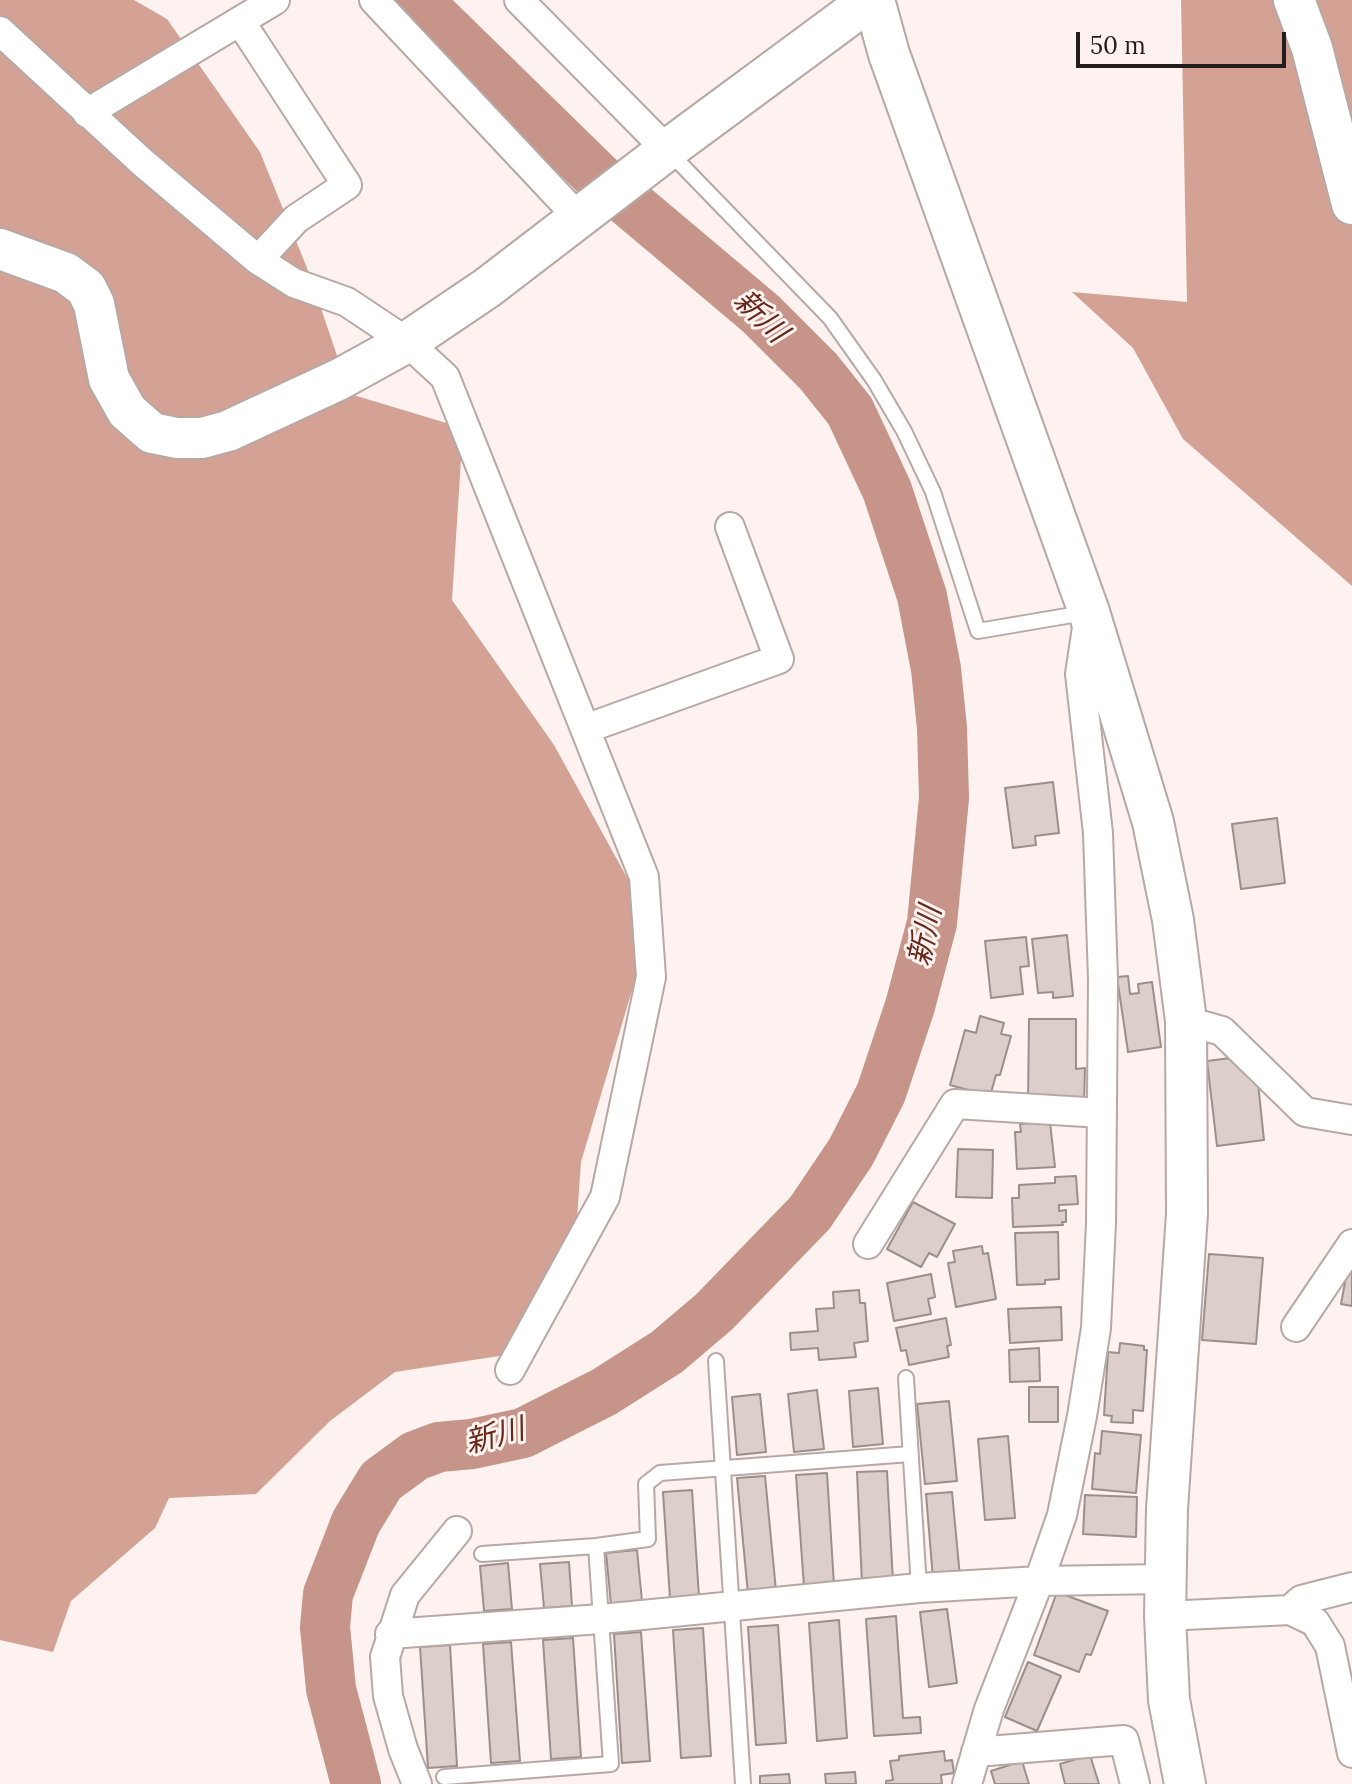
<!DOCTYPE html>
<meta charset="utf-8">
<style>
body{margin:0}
#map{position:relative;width:1352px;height:1784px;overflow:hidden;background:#fdf2ef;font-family:Lora,serif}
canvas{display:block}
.scale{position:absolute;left:1076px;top:32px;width:210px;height:36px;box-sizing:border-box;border:4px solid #231e1d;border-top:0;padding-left:10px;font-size:24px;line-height:28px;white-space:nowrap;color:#231e1d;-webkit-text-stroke:6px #fdf2ef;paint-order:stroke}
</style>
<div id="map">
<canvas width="1352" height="1784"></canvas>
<div class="scale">50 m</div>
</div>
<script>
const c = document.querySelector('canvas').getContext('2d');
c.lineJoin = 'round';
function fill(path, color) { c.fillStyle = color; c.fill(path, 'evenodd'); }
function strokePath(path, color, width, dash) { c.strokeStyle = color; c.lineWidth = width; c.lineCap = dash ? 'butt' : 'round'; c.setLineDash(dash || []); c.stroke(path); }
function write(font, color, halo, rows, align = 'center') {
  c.font = font + ' Lora,"Noto Sans JP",serif'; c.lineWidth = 6; c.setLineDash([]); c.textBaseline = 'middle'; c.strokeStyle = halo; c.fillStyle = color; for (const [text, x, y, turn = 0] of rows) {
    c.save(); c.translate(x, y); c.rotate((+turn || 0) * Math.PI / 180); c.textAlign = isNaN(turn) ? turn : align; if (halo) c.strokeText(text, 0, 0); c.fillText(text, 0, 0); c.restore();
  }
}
fill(new Path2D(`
 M 0,0 L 134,0 L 167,19 L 260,152 L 309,273 L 350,394 L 463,428 L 452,600 L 554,745 L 652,923 L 581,1162 L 574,1261 L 525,1352 L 395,1372 L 330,1421 L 256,1494 L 169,1498 L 155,1528 L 71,1601 L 53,1652 L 0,1640 Z
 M 1181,0 L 1352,0 L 1352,586 L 1183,439 L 1133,348 L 1072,292 L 1187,302 Z`), '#d3a294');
strokePath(new Path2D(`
 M 356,1784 L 331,1689 L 325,1627 L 328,1594 L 356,1522 L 381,1481 L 415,1456 L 439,1447 L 472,1444 L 523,1433 L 604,1392 L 667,1352 L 714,1312 L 810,1213 L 851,1152 L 881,1093 L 910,1006 L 932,923 L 944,798 L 942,728 L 936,669 L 922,596 L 887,490 L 850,411 L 818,371 L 761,314 L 596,175 L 417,0`), '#c69488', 50);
const building = new Path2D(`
 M 1053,782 L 1059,833 L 1035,836 L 1036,845 L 1013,848 L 1005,788 Z
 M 1277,818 L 1285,883 L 1241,889 L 1232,824 Z
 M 1067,935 L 1073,996 L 1053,998 L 1053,992 L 1038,993 L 1032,939 Z
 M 1026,937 L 1029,966 L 1020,967 L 1023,994 L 991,998 L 985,941 Z
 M 1128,976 L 1130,994 L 1139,993 L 1138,984 L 1152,982 L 1161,1047 L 1128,1052 L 1117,977 Z
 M 980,1016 L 1004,1023 L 1001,1034 L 1011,1036 L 1000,1075 L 996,1075 L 990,1096 L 950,1085 L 965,1030 L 976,1033 Z
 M 1029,1019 L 1076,1019 L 1076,1069 L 1085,1068 L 1084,1103 L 1028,1103 Z
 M 1255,1055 L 1264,1140 L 1217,1146 L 1207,1061 Z
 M 1050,1122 L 1055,1167 L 1017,1169 L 1015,1132 L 1021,1132 L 1020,1124 Z
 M 958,1149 L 993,1150 L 992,1198 L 956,1197 Z
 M 1076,1176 L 1078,1204 L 1059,1205 L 1059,1211 L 1066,1210 L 1066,1222 L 1062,1222 L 1063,1225 L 1013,1227 L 1012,1198 L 1019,1198 L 1019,1185 L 1055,1183 L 1055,1177 Z
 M 913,1202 L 955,1224 L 937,1257 L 929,1253 L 921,1267 L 887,1249 Z
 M 1058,1232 L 1059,1279 L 1045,1280 L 1045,1284 L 1017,1285 L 1015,1233 Z
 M 982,1246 L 983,1254 L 988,1253 L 996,1299 L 956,1307 L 948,1263 L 955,1262 L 953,1251 Z
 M 1209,1254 L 1263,1258 L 1256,1344 L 1202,1340 Z
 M 1350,1256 L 1352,1257 L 1352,1306 L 1341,1304 Z
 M 931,1274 L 935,1297 L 928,1299 L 931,1314 L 894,1321 L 887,1283 Z
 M 859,1290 L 860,1303 L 865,1303 L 868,1341 L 854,1343 L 856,1357 L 819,1360 L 818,1348 L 791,1350 L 790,1333 L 818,1331 L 816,1309 L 834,1308 L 833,1292 Z
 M 1061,1307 L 1062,1340 L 1010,1343 L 1008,1309 Z
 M 946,1318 L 951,1345 L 947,1346 L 949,1357 L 909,1365 L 906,1350 L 901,1351 L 896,1328 Z
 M 1120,1343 L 1144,1346 L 1144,1350 L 1147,1350 L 1143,1411 L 1133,1410 L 1133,1423 L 1111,1422 L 1112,1416 L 1104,1415 L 1108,1352 L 1119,1353 Z
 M 1039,1348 L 1040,1381 L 1010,1382 L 1009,1350 Z
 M 1029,1387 L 1058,1387 L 1058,1422 L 1029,1422 Z
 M 878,1388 L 883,1444 L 853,1447 L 849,1391 Z
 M 817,1390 L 824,1449 L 794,1452 L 788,1394 Z
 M 760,1394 L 766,1452 L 737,1455 L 732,1397 Z
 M 949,1401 L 957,1481 L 925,1484 L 917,1404 Z
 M 1102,1431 L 1141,1435 L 1136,1493 L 1092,1489 L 1095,1453 L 1100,1454 Z
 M 1008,1436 L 1015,1518 L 985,1520 L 978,1439 Z
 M 887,1471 L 893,1582 L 862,1584 L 857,1472 Z
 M 827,1473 L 834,1585 L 804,1587 L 796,1475 Z
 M 765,1476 L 776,1591 L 748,1594 L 737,1478 Z
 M 692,1490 L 699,1597 L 670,1599 L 663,1492 Z
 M 952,1492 L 960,1577 L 933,1579 L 926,1494 Z
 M 1085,1495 L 1137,1497 L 1136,1537 L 1083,1534 Z
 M 637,1550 L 642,1601 L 611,1604 L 606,1553 Z
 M 569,1562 L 572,1606 L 544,1608 L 540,1564 Z
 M 508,1563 L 512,1609 L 484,1611 L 480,1566 Z
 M 1057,1592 L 1108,1611 L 1091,1655 L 1086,1654 L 1079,1672 L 1034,1655 Z
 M 947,1609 L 957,1683 L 929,1687 L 920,1612 Z
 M 896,1616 L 903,1718 L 920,1717 L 921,1733 L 874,1736 L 866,1619 Z
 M 839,1620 L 847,1738 L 817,1741 L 809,1623 Z
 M 778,1625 L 786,1743 L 756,1745 L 748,1627 Z
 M 703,1628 L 711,1756 L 681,1758 L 673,1630 Z
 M 641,1632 L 650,1761 L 622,1763 L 614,1634 Z
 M 573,1638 L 581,1757 L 551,1759 L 543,1640 Z
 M 511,1642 L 520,1761 L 491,1763 L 483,1644 Z
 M 450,1645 L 457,1766 L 428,1768 L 420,1647 Z
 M 1028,1662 L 1061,1676 L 1037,1731 L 1005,1717 Z
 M 944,1751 L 945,1761 L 952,1760 L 954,1773 L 941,1775 L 942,1784 L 886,1784 L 886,1781 L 893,1780 L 890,1761 L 899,1760 L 899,1756 Z
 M 1090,1755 L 1099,1784 L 1065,1784 L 1060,1764 Z
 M 1022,1761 L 1029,1784 L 995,1784 L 991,1771 Z
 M 855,1772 L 856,1784 L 826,1784 L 825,1774 Z
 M 789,1774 L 790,1784 L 760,1784 L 760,1776 Z`);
fill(building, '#dccfcb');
strokePath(building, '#9b8f8b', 2);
const lane = new Path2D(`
 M 670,153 L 830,318 L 874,380 L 904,431 L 933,492 L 978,631 L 1084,613
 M 716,1361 L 743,1784
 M 906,1378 L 919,1588
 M 482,1554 L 596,1546 L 648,1539 L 646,1484 L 660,1473 L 910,1454
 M 444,1777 L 611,1764 L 596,1546`);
const street = new Path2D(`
 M 374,0 L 578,217
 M 519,0 L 667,150
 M 240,21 L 347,185 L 296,219 L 258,260
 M 0,31 L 142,162 L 258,260 L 294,283 L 347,302 L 407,342 L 445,377 L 644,877 L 651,977 L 605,1197 L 510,1370
 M 87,113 L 275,0
 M 585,729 L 779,659 L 730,527
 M 1186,1021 L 1222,1031 L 1305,1112 L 1352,1120
 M 868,1244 L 955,1104 L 1102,1113
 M 1296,1327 L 1352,1244
 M 1290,1610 L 1301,1600 L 1352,1587
 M 1165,1616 L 1290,1610 L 1315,1622 L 1330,1646 L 1352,1753
 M 390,1634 L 601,1619 L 919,1588 L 1039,1581 L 1166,1579
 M 976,1752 L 1124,1740 L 1135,1784
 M 417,1784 L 403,1749 L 388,1696 L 385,1657 L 405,1595 L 457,1531
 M 967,1784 L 989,1709 L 1039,1581 L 1062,1515 L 1082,1416 L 1096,1328 L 1101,1223 L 1103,979 L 1098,833 L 1080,674 L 1088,621`);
const secondary = new Path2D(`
 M 874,0 L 889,54 L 1089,612 L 1153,822 L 1173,920 L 1186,1021 L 1187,1214 L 1167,1509 L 1165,1616 L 1169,1700 L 1185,1784
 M 1294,0 L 1312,48 L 1352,204
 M 0,249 L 66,273 L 86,288 L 94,304 L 109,379 L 127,411 L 152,433 L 177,438 L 202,438 L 228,431 L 340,379 L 407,342 L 487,288 L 667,150 L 870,0`);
strokePath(lane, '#b6a9a5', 18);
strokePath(street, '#b6a9a5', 32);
strokePath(secondary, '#b6a9a5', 44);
strokePath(lane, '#fff', 14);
strokePath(street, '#fff', 28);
strokePath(secondary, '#fff', 40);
write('italic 30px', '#662819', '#fdf2ef', [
 ["新川",760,317,44],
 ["新川",926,936,-78],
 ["新川",495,1437,-15]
]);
</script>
